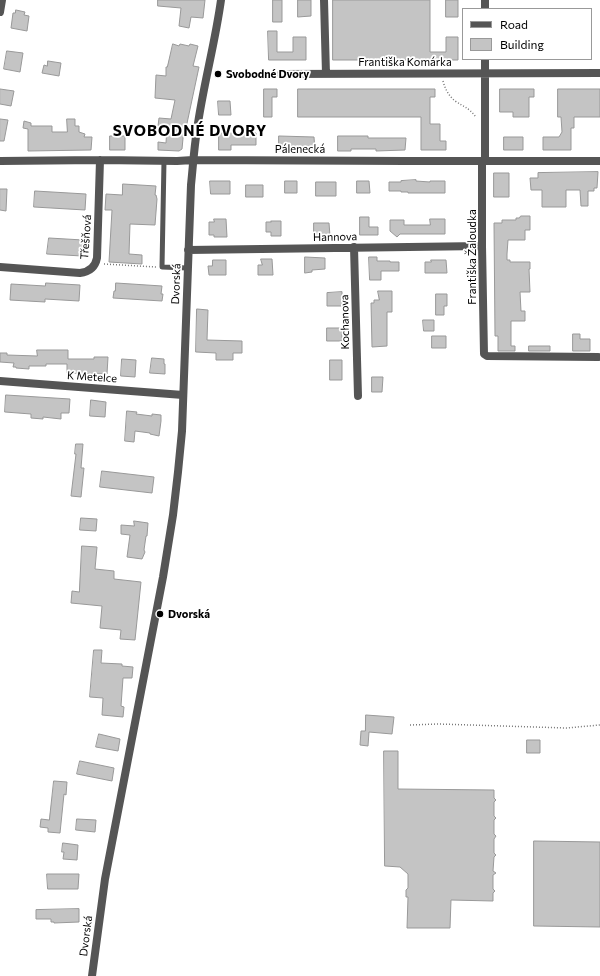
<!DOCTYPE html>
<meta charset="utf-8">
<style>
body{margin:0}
#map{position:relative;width:600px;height:976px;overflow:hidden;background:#fff;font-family:Commissioner,sans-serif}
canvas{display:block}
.legend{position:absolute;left:462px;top:8px;width:130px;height:52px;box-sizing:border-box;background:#fff;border:1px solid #999;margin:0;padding:5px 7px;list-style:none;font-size:12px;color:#000}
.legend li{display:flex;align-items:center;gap:8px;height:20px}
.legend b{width:20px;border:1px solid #999}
</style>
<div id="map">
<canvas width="600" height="976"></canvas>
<ul class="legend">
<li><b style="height:5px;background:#555"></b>Road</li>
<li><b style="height:11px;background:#c4c4c4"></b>Building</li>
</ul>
</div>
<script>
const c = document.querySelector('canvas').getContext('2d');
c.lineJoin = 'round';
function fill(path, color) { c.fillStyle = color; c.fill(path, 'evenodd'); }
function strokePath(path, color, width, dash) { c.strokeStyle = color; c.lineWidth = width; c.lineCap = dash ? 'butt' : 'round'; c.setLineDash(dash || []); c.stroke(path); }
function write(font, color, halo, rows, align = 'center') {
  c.font = font + ' Commissioner,sans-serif'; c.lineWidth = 3.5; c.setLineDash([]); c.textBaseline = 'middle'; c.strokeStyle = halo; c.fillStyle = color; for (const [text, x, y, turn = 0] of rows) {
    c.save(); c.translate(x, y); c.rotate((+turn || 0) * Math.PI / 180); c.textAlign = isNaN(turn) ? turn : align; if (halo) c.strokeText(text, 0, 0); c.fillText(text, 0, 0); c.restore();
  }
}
const building = new Path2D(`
 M 158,0 L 205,0 L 203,18 L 191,17 L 189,28 L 179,26 L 181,8 L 158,6 Z
 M 273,0 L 282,0 L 282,22 L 273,22 Z
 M 298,0 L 311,0 L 311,16 L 298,17 Z
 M 333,0 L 430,0 L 430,52 L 446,52 L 446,37 L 458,37 L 458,60 L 333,60 Z
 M 446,0 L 458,0 L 458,17 L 446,17 Z
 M 16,10 L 25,12 L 24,15 L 29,16 L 27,31 L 11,28 L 13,13 L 15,13 Z
 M 268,31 L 277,31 L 277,52 L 293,52 L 293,37 L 306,37 L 306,60 L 269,60 Z
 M 173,44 L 179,46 L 180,44 L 189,46 L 190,44 L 198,46 L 193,66 L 199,67 L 186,128 L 184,128 L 182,149 L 179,151 L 158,150 L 158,142 L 166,143 L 167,126 L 158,126 L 159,118 L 171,119 L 175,100 L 155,98 L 156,75 L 166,76 L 166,67 L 167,67 Z
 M 7,51 L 23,53 L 20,72 L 4,69 Z
 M 48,61 L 61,63 L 59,76 L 42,73 L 44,65 L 47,66 Z
 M 0,89 L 14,91 L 11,106 L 0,104 Z
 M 264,89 L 277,89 L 277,97 L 272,97 L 272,117 L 264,117 Z
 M 298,89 L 435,89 L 435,97 L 430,97 L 430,124 L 440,124 L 440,141 L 446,141 L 446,150 L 421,150 L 421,117 L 298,117 Z
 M 500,89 L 534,89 L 534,97 L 529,97 L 529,117 L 513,117 L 513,112 L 500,112 Z
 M 558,89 L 600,89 L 600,117 L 574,117 L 574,128 L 571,128 L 571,150 L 543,150 L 543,137 L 559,137 L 562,132 L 561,117 L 558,117 Z
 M 218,101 L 230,101 L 231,115 L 219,115 Z
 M 0,119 L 8,120 L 4,141 L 0,141 Z
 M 67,119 L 75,119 L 75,126 L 79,126 L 79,132 L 85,134 L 84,137 L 92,137 L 91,150 L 28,151 L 28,129 L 23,128 L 24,121 L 31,123 L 31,126 L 52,126 L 52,132 L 67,132 Z
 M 219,133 L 256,133 L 256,145 L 231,145 L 231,150 L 219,150 Z
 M 110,136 L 125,136 L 125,150 L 110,150 Z
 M 279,136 L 314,137 L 315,151 L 279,151 Z
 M 338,136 L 368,136 L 368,138 L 406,138 L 405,150 L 376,151 L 376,149 L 351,149 L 351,151 L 338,151 Z
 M 504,137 L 523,137 L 523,150 L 504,150 Z
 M 598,172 L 597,188 L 594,188 L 594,191 L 588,191 L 588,206 L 581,206 L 580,190 L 566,190 L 566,207 L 542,207 L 542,190 L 531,190 L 530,178 L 538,178 L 538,173 Z
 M 494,173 L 509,173 L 509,197 L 494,197 Z
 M 416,180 L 416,181 L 430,182 L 430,181 L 445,181 L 445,193 L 408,193 L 408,192 L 401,192 L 401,191 L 389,191 L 389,182 L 401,182 L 401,181 Z
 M 210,181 L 230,181 L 230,194 L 211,194 Z
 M 285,181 L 297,181 L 297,193 L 285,193 Z
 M 357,181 L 369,181 L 370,193 L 357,193 Z
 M 316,182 L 336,182 L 336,196 L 316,196 Z
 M 123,184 L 156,186 L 155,195 L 156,195 L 157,199 L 155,225 L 130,224 L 129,254 L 142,255 L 142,264 L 109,262 L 112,210 L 105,210 L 106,194 L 122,195 Z
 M 246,185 L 263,185 L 263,197 L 246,197 Z
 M 0,189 L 7,189 L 6,211 L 0,210 Z
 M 35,191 L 86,194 L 85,210 L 34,207 Z
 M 521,216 L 530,216 L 530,230 L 525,230 L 525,240 L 508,240 L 507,254 L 507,260 L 510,260 L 510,262 L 530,262 L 530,269 L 529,269 L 530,292 L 520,292 L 521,311 L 525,311 L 525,321 L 511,321 L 511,346 L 515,346 L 515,351 L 498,351 L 498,336 L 495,336 L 494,223 L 502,223 L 502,220 L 516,220 L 516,218 L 519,218 Z
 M 360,217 L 369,217 L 369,227 L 378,227 L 378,235 L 360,235 Z
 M 214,219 L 226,219 L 227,237 L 214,237 L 214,235 L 209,235 L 209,222 L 214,222 Z
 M 430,219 L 445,219 L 445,234 L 400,234 L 397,237 L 390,231 L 390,220 L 404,220 L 404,225 L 430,225 Z
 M 271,221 L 281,221 L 281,236 L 271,236 L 271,232 L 266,232 L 266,222 L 271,222 Z
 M 314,223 L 329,223 L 330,236 L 314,236 Z
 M 49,238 L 83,240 L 82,256 L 47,254 Z
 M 305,257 L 325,258 L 325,269 L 312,270 L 312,272 L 305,273 Z
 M 369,257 L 377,257 L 377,261 L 390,261 L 390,262 L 399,262 L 399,271 L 381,271 L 381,280 L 370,280 Z
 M 261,259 L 272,259 L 273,275 L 258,275 L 258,265 L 262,265 Z
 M 213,260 L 226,260 L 226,275 L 209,275 L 208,266 L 212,266 Z
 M 431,260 L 446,260 L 447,273 L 425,273 L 425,262 L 431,262 Z
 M 46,283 L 80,285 L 79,301 L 45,299 L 45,302 L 10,300 L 11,284 L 45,286 Z
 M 116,283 L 162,286 L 161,294 L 163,294 L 162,301 L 113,298 L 114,291 L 115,291 Z
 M 378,291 L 392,291 L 392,312 L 387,312 L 387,346 L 372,347 L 371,303 L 374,303 L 374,300 L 379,300 Z
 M 342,292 L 342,306 L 327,306 L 327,293 Z
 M 436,294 L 447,294 L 447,306 L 444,306 L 444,315 L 436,315 Z
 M 197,309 L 208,310 L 207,340 L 242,341 L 242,353 L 233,353 L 233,360 L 216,360 L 216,353 L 196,352 Z
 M 423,320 L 434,320 L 434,331 L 424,331 Z
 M 327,328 L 342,328 L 342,341 L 327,341 Z
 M 573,334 L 580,334 L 580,339 L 590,339 L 590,351 L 573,351 Z
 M 432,336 L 446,336 L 446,348 L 432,348 Z
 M 529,346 L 550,346 L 550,351 L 529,351 Z
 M 37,350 L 68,350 L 68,359 L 94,359 L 94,357 L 108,357 L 107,374 L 67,373 L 67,364 L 46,364 L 46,366 L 29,366 L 29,369 L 16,368 L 16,367 L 13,367 L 14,363 L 0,362 L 0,353 L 7,353 L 7,355 L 37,356 Z
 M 152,358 L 164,359 L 164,364 L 165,364 L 165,374 L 150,373 Z
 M 122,359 L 136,360 L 135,377 L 121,376 Z
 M 330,360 L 342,360 L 342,380 L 330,380 Z
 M 372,377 L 383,377 L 382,392 L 372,392 Z
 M 6,395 L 70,399 L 69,413 L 61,413 L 61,419 L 43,417 L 43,419 L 31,418 L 31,414 L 5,412 Z
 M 91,400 L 106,402 L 105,417 L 90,416 Z
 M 127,411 L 137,412 L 136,414 L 152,416 L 152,414 L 161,415 L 161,421 L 159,436 L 150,434 L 150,433 L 135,431 L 134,442 L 125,441 Z
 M 76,444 L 83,444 L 81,468 L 84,468 L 81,497 L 71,496 L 76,454 L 75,454 Z
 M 102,471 L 154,477 L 152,493 L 100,487 Z
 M 81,518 L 97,519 L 96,531 L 80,530 Z
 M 134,521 L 148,523 L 147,536 L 146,536 L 144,550 L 145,552 L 142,559 L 127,557 L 130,535 L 121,534 L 121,525 L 134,526 Z
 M 82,546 L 97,547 L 95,569 L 114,571 L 114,579 L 141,582 L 135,640 L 120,639 L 121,630 L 100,628 L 102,606 L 71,603 L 72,591 L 79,592 Z
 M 94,650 L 102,650 L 101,663 L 122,664 L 122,666 L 133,667 L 132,678 L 123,678 L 121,706 L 124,707 L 123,717 L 102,715 L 103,698 L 90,697 Z
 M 366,715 L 394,717 L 392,734 L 369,732 L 368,746 L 360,745 L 361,731 L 365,731 Z
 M 99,734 L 120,739 L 118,751 L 96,747 Z
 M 527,740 L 540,740 L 540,753 L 527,753 Z
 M 384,751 L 398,751 L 398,789 L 494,790 L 494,798 L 496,800 L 494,802 L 494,816 L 496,818 L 494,820 L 494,834 L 496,836 L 494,839 L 494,853 L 496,855 L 494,857 L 493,871 L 496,873 L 493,875 L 493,889 L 495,891 L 493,893 L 493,901 L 451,900 L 450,928 L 407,928 L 408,897 L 406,897 L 406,890 L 408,888 L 408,874 L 400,867 L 385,866 Z
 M 80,761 L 114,768 L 112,781 L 77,774 Z
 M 54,781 L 67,782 L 66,795 L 64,794 L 60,833 L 48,832 L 48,828 L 40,827 L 41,819 L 49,820 Z
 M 77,819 L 96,820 L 95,832 L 76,830 Z
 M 534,841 L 600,842 L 600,927 L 534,926 Z
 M 63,843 L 78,845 L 77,860 L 63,859 L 64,852 L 62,852 Z
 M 47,874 L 79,874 L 78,889 L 48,889 Z
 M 79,909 L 79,922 L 54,923 L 54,922 L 51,922 L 51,919 L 36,919 L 36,910 Z`);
fill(building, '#c4c4c4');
strokePath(building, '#999', 1);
strokePath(new Path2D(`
 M 443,81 C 445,89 449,96 455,101 C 464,107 468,107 476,117
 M 104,264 L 156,267
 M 410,725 L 438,724 L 566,728 L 600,725`), '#777', 1.5, [1, 2]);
strokePath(new Path2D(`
 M 164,161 L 162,267 L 188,268`), '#555', 5);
strokePath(new Path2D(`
 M 324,0 L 326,74
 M 485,0 L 485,9
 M 0,12 L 2,0
 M 485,59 L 485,161
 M 281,74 L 600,73
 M 0,161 L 100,160 L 177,161 L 193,160 L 406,161 L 600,161
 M 482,161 L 482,246 L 484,354 L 487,356 L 598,357
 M 354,247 L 358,396
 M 188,250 L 482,246
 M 0,267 L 80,273 C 89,272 95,268 97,258 L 100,160
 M 0,381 L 183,395
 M 92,976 L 105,879 L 163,577 L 173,515 L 178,472 L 182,431 L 191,185 C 193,166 194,148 197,130 C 203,86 215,44 221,0`), '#555', 8);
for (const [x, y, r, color] of [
 [218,74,4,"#000"],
 [160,614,4,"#000"]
]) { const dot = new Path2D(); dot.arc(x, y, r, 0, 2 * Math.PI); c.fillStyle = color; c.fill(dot); strokePath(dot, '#fff', 1.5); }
write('11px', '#000', '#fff', [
 ["Františka Komárka",405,62],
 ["Pálenecká",300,149],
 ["Třešňová",86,237,-86],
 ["Hannova",335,237,-1],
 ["Františka Žaloudka",472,257,-90],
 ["Dvorská",176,284,-88],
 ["Kochanova",345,322,-91],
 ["K Metelce",92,377,4],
 ["Dvorská",86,936,-83]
]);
write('bold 11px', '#000', '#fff', [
 ["Svobodné Dvory",226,74],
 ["Dvorská",168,614]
], 'left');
c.letterSpacing = '1px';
write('bold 15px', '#000', '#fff', [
 ["SVOBODNÉ DVORY",190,131]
]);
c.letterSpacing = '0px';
</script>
